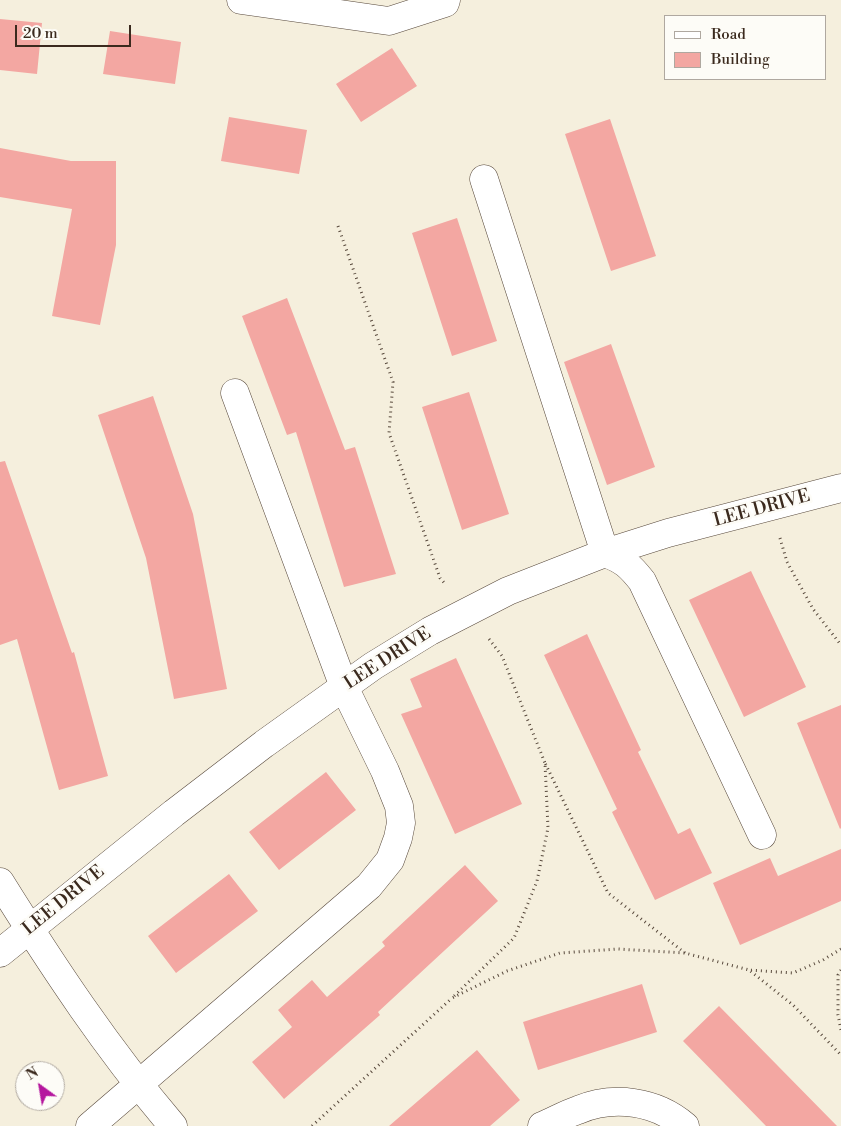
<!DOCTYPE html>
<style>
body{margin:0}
#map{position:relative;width:841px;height:1126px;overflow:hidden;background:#f5efdd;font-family:"Libre Bodoni",serif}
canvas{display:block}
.legend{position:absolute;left:664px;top:15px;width:162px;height:65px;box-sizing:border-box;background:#fdfcf7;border:1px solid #afa8a0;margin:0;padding:6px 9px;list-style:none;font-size:15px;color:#3b2a1e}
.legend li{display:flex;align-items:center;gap:10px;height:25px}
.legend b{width:25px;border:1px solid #afa8a0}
.north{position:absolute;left:15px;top:1061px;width:50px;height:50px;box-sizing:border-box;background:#fdfcf7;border:1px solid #afa8a0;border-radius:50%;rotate:328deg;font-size:14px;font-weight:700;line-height:20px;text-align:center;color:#3b2a1e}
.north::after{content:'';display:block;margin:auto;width:18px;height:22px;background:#b5179e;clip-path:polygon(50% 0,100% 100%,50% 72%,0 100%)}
.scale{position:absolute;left:15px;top:25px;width:116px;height:22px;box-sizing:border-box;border:2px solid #3b2a1e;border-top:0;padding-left:6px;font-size:15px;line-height:18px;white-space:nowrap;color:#3b2a1e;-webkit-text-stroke:4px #fdfcf7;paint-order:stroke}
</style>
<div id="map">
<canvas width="841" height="1126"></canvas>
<ul class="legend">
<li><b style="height:6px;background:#fff"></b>Road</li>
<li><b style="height:14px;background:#f3a7a2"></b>Building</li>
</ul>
<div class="north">N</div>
<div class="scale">20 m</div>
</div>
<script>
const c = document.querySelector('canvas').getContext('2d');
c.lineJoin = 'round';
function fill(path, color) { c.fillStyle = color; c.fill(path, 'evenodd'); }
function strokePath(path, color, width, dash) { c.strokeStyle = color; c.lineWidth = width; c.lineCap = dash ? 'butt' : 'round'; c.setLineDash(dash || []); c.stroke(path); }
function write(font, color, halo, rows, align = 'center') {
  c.font = font + ' "Libre Bodoni",serif'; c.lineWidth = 5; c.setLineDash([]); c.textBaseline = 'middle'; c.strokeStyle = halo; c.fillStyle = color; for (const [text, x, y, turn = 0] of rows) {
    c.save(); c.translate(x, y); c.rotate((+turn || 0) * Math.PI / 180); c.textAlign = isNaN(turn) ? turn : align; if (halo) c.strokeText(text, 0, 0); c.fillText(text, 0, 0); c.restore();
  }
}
fill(new Path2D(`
 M 0,19 L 42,23 L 37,74 L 0,70 Z
 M 110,31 L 181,42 L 175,84 L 103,74 Z
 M 392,48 L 417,86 L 361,122 L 336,84 Z
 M 229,117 L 307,130 L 299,174 L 221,161 Z
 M 610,119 L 656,256 L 611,271 L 565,134 Z
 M 0,148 L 71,161 L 116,161 L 116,245 L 100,325 L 52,316 L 72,209 L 0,197 Z
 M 457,218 L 497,341 L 452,356 L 412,233 Z
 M 287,298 L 345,450 L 355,447 L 396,574 L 344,587 L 296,432 L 287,435 L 242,316 Z
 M 611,344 L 655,467 L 607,485 L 564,362 Z
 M 469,392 L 509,514 L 462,530 L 422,407 Z
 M 153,396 L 193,514 L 227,689 L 174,699 L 146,558 L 98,415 Z
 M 5,461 L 72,653 L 74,652 L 108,776 L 59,790 L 17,639 L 0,645 L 0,462 Z
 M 751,571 L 806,687 L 744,717 L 689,600 Z
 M 587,634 L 641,750 L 638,752 L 678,834 L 690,828 L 712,873 L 655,900 L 612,812 L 617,809 L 544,655 Z
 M 456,658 L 522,804 L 455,834 L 401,714 L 422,707 L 410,679 Z
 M 841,705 L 841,828 L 840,829 L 797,723 Z
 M 326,772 L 356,810 L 279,870 L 249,832 Z
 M 841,849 L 841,901 L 740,945 L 713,883 L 770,858 L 778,876 Z
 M 465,865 L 498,901 L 378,1012 L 380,1015 L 284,1099 L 252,1062 L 292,1027 L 278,1010 L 312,980 L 327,997 L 385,946 L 382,942 Z
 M 229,874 L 258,911 L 176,973 L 148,936 Z
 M 642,984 L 657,1032 L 538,1070 L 523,1022 Z
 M 719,1006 L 837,1126 L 766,1126 L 683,1041 Z
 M 477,1050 L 520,1100 L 490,1126 L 389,1126 Z`), '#f3a7a2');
const minor = new Path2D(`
 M 241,0 L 389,21 L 445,3 L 446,0
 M 484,179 L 605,553 C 624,560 630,566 642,581 L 762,835
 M 0,882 C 53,967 108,1050 173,1126
 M 0,953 L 174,813 L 264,744 L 373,666 L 430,631 L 508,591 L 605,553 L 668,533 L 841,488
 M 90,1126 L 369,886 L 390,860 L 398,838 L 401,823 L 399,806 L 385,771 L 344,687 L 235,393
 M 542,1126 C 554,1121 566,1114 578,1110 C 614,1095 656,1101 685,1126`);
strokePath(minor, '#57483b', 29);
strokePath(new Path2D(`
 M 338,226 L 393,382 L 389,433 L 440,578 L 446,585
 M 780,538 L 787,562 L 813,609 L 841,645
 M 489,639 L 502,656 L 545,763
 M 841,949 L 823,960 L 793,973 L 749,970 L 793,1005 L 841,1055
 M 685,953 L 608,893 L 545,763 L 548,828 L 537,881 L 514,938 L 452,998 L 507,971 L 560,953 L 618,949 L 685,953 L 749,970
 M 841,970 L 838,975 L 838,1015 L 841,1030
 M 312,1126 L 452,998`), '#57483b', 3, [1, 4]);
strokePath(minor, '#fff', 28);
write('18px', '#3b2a1e', '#fdfcf7', [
 ["LEE DRIVE",762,509,-15],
 ["LEE DRIVE",388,659,-33],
 ["LEE DRIVE",64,901,-39]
]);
</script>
